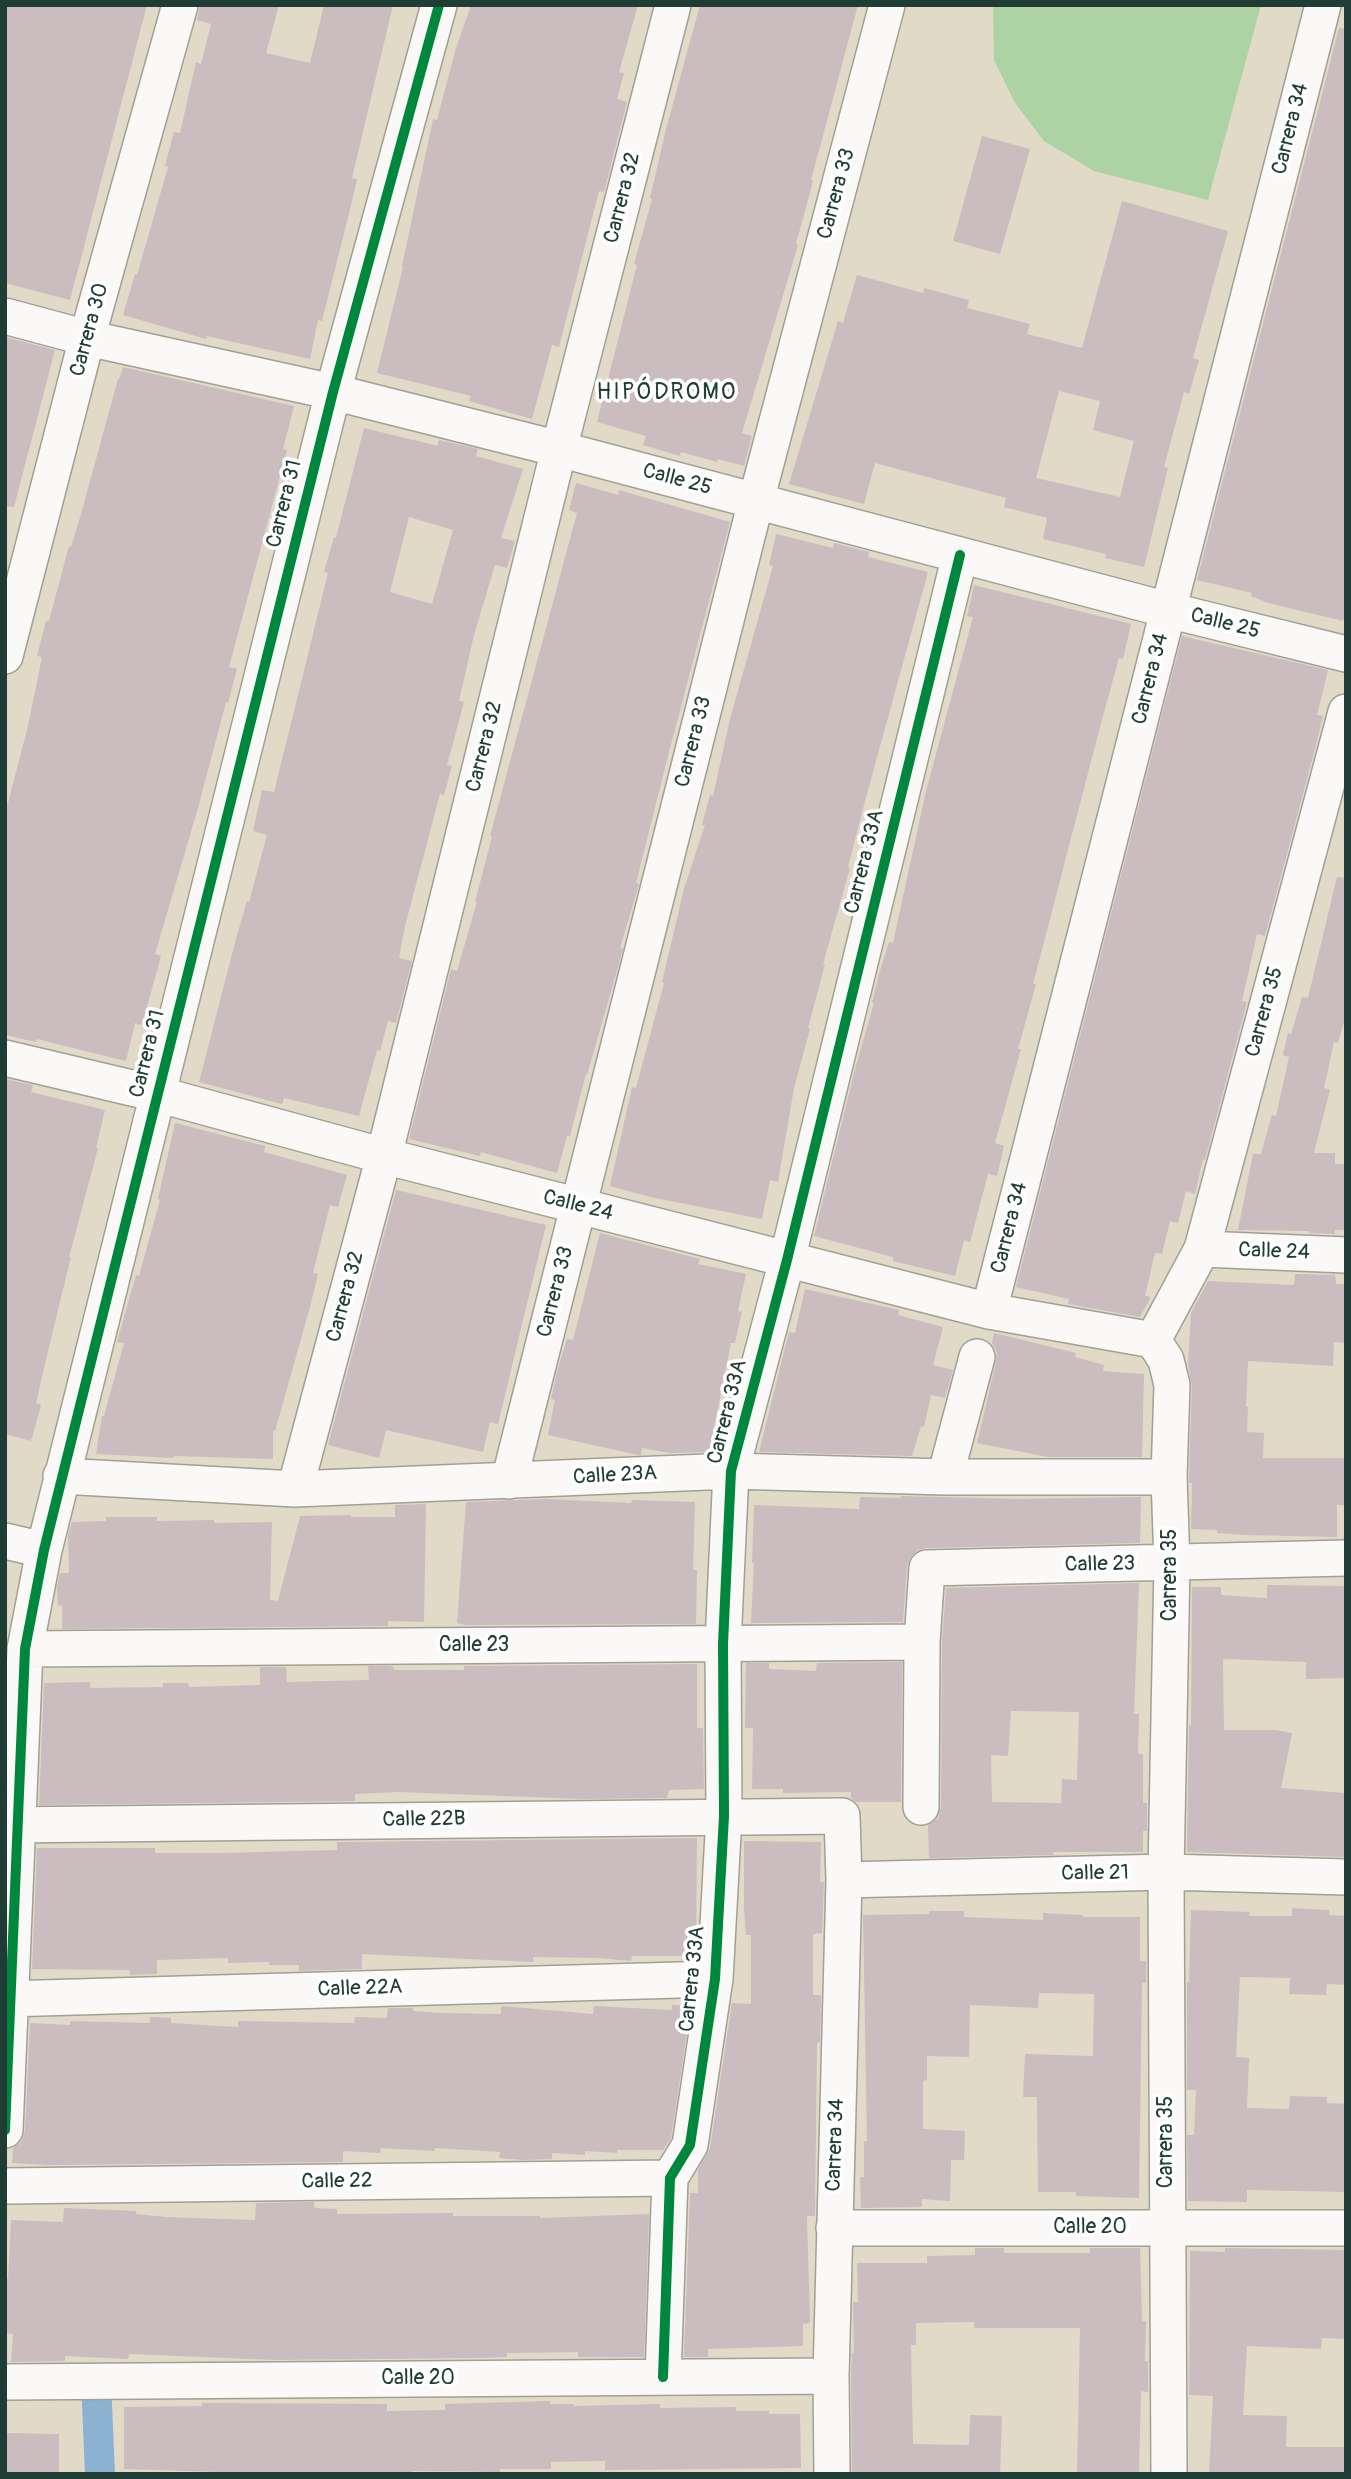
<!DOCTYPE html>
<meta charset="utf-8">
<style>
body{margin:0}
#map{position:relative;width:1351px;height:2479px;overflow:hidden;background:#e1dac7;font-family:Pangolin,sans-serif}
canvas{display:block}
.frame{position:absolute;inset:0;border:7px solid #1f3d34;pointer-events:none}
</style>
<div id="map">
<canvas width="1351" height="2479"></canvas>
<div class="frame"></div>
</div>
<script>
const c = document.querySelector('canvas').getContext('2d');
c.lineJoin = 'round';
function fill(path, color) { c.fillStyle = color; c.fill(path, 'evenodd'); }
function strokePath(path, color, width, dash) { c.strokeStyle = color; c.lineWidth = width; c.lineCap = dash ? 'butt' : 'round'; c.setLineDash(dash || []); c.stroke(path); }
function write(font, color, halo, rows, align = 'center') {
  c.font = font + ' Pangolin,sans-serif'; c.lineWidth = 7; c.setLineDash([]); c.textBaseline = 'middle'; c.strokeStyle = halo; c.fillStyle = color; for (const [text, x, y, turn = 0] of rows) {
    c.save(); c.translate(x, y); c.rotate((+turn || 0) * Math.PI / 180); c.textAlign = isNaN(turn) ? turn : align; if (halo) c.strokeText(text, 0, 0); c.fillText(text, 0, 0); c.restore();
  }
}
fill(new Path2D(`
 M 993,5 L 1261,5 L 1208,200 L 1094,171 L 1044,141 L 1015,103 L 994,60 Z`), '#add2a4');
strokePath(new Path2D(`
 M 96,2381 L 100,2474`), '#8cb2d2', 30);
fill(new Path2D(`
 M 5,5 L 147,5 L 70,300 L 5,283 Z
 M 200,5 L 279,5 L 266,53 L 310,63 L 324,5 L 393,5 L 352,178 L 357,179 L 349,214 L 322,321 L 318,320 L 310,359 L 207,336 L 206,339 L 123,315 L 135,274 L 137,275 L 168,167 L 165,166 L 174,132 L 180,133 L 196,62 L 201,64 L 211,24 L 197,20 Z
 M 471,5 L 638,5 L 619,72 L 624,73 L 617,99 L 627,102 L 604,192 L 599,191 L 559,347 L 552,345 L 532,419 L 469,401 L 471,396 L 377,373 L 403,267 L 402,266 L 433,119 L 437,120 L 456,48 Z
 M 700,5 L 858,5 L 811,180 L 813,181 L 796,244 L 798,245 L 742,433 L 752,436 L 744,466 L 718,459 L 717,462 L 681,452 L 680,456 L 643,445 L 646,436 L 597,422 L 637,265 L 634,264 L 652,199 L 650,198 L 665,133 Z
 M 1339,28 L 1346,29 L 1346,609 L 1343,621 L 1268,603 L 1251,596 L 1252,593 L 1197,580 Z
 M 982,136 L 1030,149 L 1000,254 L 953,241 Z
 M 1122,201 L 1228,231 L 1193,358 L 1199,360 L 1189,394 L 1184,392 L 1164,467 L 1168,468 L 1144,567 L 1105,558 L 1106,554 L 1043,539 L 1047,518 L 1004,507 L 1006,498 L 875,463 L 864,504 L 789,484 L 838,321 L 843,323 L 857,275 L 923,293 L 924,288 L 969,300 L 967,308 L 1030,324 L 1027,334 L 1082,348 ZM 1059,391 L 1100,401 L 1093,430 L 1134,441 L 1120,497 L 1036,478 Z
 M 5,337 L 55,350 L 14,507 L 5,506 Z
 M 123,367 L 294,406 L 283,449 L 287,450 L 229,667 L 237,669 L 228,703 L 226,702 L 198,808 L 155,954 L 161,956 L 142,1025 L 135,1023 L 126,1061 L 37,1039 L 36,1042 L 5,1035 L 5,802 L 8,803 L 28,726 L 42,657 L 37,656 L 46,621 L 49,621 L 69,546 L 71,547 L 81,514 L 118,379 L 119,379 Z
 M 364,428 L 438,446 L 439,440 L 478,449 L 476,456 L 523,469 L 501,538 L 515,541 L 507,568 L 495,565 L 474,635 L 459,701 L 464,702 L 447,765 L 452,766 L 444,795 L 440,794 L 405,926 L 399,958 L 412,961 L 396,1023 L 388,1021 L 380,1051 L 377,1050 L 359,1116 L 284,1098 L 282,1104 L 199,1082 L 237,935 L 247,901 L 249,902 L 267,835 L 253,831 L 262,790 L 274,792 L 328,573 L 324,572 L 334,537 L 336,538 ZM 409,517 L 453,530 L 432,604 L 390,592 Z
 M 576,483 L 618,495 L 619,490 L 730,522 L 669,752 L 636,883 L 639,884 L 620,948 L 623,948 L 618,967 L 587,1075 L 586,1074 L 570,1136 L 567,1136 L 557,1173 L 481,1152 L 480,1156 L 409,1139 L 451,969 L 457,971 L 477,902 L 475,902 L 492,837 L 490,836 L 577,513 L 569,510 Z
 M 776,534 L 833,548 L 834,543 L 869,552 L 868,557 L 928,572 L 865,801 L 848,867 L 850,868 L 823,964 L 825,964 L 808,1028 L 810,1029 L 794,1088 L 778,1182 L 770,1180 L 762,1219 L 650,1197 L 610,1186 L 632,1087 L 636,1088 L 664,983 L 662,982 L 684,889 L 705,825 L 702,825 L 710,795 L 713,796 L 730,719 L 773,566 L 769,565 Z
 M 974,585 L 1131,624 L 1123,659 L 1119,658 L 1100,727 L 1033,984 L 1036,984 L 1018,1049 L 1021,1049 L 995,1143 L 1004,1146 L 997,1176 L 988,1174 L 970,1242 L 964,1240 L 955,1276 L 893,1261 L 893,1257 L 814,1236 L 855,1069 L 874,1003 L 872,1003 L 879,974 L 889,942 L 893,943 L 926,791 L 973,617 L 967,616 Z
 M 1182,636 L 1328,670 L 1317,715 L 1323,716 L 1315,749 L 1265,936 L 1257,934 L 1242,1001 L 1247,1002 L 1205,1160 L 1203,1159 L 1195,1194 L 1186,1191 L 1178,1223 L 1170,1221 L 1162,1254 L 1155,1253 L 1145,1296 L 1151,1297 L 1140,1317 L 1068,1304 L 1069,1299 L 1016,1287 Z
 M 1337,877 L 1346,878 L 1346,1015 L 1338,1043 L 1334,1042 L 1324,1088 L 1330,1090 L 1314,1153 L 1335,1153 L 1335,1164 L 1346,1164 L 1346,1230 L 1335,1230 L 1335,1234 L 1309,1233 L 1309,1231 L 1238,1230 L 1253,1154 L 1261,1154 L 1272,1115 L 1276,1116 L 1289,1057 L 1283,1055 L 1288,1033 L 1291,1034 L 1302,997 L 1308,998 Z
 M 5,1079 L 33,1085 L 31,1092 L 105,1110 L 96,1148 L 98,1148 L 69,1257 L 71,1257 L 53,1330 L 36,1403 L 41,1405 L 31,1441 L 5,1434 Z
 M 175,1123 L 265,1146 L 264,1152 L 347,1175 L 338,1207 L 330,1205 L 313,1273 L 318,1274 L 310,1307 L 275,1431 L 273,1431 L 273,1459 L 174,1456 L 174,1458 L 96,1454 L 102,1416 L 104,1416 L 124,1343 L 117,1342 L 136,1275 L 139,1276 L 160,1200 L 158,1199 Z
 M 396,1190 L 546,1225 L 498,1424 L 490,1422 L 483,1452 L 386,1430 L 379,1458 L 328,1445 Z
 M 600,1233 L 700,1259 L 698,1264 L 746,1274 L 738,1311 L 742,1312 L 735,1343 L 731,1343 L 709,1452 L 670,1453 L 642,1448 L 641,1455 L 638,1455 L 548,1435 L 555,1400 L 551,1399 L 557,1372 L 567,1339 L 573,1340 Z
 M 1295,1274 L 1335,1275 L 1336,1284 L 1346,1284 L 1346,1343 L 1334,1342 L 1333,1366 L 1248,1361 L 1246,1407 L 1248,1407 L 1247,1432 L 1264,1433 L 1263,1458 L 1346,1458 L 1346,1505 L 1337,1505 L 1337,1537 L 1245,1535 L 1217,1533 L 1217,1530 L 1191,1529 L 1192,1483 L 1189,1483 L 1189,1477 L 1192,1386 L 1188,1364 L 1191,1313 L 1208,1281 L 1294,1285 Z
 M 805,1289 L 899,1310 L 898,1315 L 943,1327 L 933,1365 L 953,1370 L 945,1398 L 931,1395 L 924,1427 L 921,1426 L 912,1456 L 759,1452 L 789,1332 L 795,1333 Z
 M 994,1333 L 1076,1353 L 1075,1357 L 1104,1365 L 1103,1371 L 1144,1374 L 1142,1457 L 1048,1457 L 977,1443 L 996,1362 L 997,1352 L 992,1343 Z
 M 901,1496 L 1019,1499 L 1141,1497 L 1140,1543 L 926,1548 L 917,1551 L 910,1558 L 907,1566 L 903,1622 L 751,1623 L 754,1563 L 752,1563 L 754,1505 L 859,1509 L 860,1497 L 900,1498 Z
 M 546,1499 L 631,1503 L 632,1500 L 695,1502 L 693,1570 L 697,1570 L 696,1624 L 465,1625 L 457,1623 L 466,1502 Z
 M 426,1504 L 424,1622 L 388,1621 L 388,1626 L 62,1629 L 62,1605 L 58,1606 L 57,1587 L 60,1573 L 69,1573 L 68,1535 L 72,1522 L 106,1521 L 106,1517 L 157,1517 L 157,1521 L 214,1520 L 214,1523 L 272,1522 L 270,1600 L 278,1601 L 300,1516 L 351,1515 L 351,1517 L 395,1517 L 395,1505 Z
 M 1139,1583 L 1134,1714 L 1139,1714 L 1138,1754 L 1143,1754 L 1143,1803 L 1147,1803 L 1147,1831 L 1143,1831 L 1143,1852 L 1053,1852 L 1053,1855 L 929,1858 L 928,1825 L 938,1818 L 941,1807 L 942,1643 L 946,1588 ZM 1011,1711 L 1079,1712 L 1077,1780 L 1062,1779 L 1061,1803 L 992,1802 L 991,1755 L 1008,1756 Z
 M 1267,1585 L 1346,1586 L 1346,1678 L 1306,1679 L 1306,1662 L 1223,1659 L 1224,1730 L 1275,1730 L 1292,1733 L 1281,1788 L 1346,1793 L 1346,1857 L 1187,1852 L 1189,1725 L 1191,1725 L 1192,1587 L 1221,1587 L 1221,1595 L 1267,1598 Z
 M 902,1662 L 901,1802 L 856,1802 L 851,1798 L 851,1792 L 783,1793 L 783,1789 L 752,1789 L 753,1728 L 745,1728 L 746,1663 L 769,1663 L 769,1669 L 816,1671 L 817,1663 Z
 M 697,1664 L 697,1728 L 703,1728 L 704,1789 L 669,1790 L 667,1798 L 583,1799 L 398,1792 L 355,1794 L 355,1801 L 39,1805 L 44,1683 L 90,1682 L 90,1688 L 163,1687 L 163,1683 L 188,1683 L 189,1687 L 260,1685 L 260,1667 L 286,1667 L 287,1682 L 369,1680 L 368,1666 L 389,1666 L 394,1667 L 394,1670 L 464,1670 L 464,1666 Z
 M 697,1838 L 696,1956 L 632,1956 L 631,1961 L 600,1958 L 533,1957 L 533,1962 L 362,1954 L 362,1969 L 299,1971 L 299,1965 L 269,1965 L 269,1962 L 228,1963 L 228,1958 L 157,1960 L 157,1974 L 130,1975 L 130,1970 L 32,1969 L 37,1848 L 155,1848 L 155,1853 L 222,1853 L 337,1850 L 337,1842 Z
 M 744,1841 L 821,1842 L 820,1882 L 824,1882 L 822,1933 L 813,1934 L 813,1995 L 821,1995 L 820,2042 L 817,2043 L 815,2216 L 807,2216 L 810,2323 L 803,2324 L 803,2346 L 708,2349 L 708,2357 L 684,2357 L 690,2193 L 698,2193 L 698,2170 L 710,2148 L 732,2003 L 751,2004 L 751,1935 L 746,1935 L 744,1907 Z
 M 1292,1908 L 1329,1910 L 1329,1915 L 1346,1916 L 1346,1985 L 1327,1984 L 1326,1995 L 1289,1994 L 1290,1978 L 1240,1977 L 1236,2057 L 1249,2058 L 1247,2108 L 1289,2109 L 1290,2096 L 1327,2097 L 1327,2103 L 1346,2104 L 1346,2192 L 1247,2190 L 1247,2202 L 1188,2201 L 1187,2135 L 1194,2135 L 1196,2090 L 1187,2090 L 1187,1982 L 1189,1982 L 1191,1910 L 1250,1912 L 1249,1916 L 1292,1916 Z
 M 929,1911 L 964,1911 L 964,1917 L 1043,1920 L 1043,1913 L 1083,1915 L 1083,1917 L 1140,1917 L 1140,1961 L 1146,1961 L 1146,1983 L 1142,1983 L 1139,2198 L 1076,2196 L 1076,2192 L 1038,2192 L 1037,2097 L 1023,2097 L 1025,2054 L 1093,2056 L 1094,1994 L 1039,1993 L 1038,2008 L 970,2005 L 969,2057 L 927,2056 L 927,2080 L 923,2081 L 923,2129 L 965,2131 L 964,2160 L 951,2160 L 950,2201 L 922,2199 L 922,2207 L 861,2208 L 860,2177 L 864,2177 L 864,2141 L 867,2141 L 863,1915 L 929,1914 Z
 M 672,2005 L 691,2006 L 671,2138 L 663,2150 L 617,2150 L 617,2153 L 585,2151 L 585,2155 L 552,2153 L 552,2159 L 523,2160 L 499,2158 L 500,2152 L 435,2148 L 435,2151 L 381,2148 L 380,2153 L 343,2151 L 343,2162 L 47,2165 L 12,2163 L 13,2148 L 22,2141 L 25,2131 L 30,2023 L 70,2025 L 70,2021 L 150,2023 L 150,2017 L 171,2018 L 171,2023 L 238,2027 L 238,2021 L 354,2023 L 355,2017 L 387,2018 L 388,2008 L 413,2008 L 413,2011 L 441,2013 L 501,2014 L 501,2006 L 593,2014 L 594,2006 L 672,2010 Z
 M 314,2202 L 314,2208 L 337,2209 L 337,2214 L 453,2213 L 453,2216 L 540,2216 L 540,2218 L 649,2214 L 644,2357 L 578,2357 L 578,2352 L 507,2353 L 507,2357 L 479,2358 L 274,2360 L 129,2354 L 128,2359 L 65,2356 L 65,2361 L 11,2362 L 13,2334 L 5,2333 L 5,2279 L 8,2279 L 11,2220 L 63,2222 L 64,2208 L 136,2211 L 136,2214 L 165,2217 L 255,2220 L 256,2203 Z
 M 975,2248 L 1004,2248 L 1004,2253 L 1090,2253 L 1090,2248 L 1140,2248 L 1142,2321 L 1146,2321 L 1145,2361 L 1148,2361 L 1148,2392 L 1141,2391 L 1139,2474 L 1077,2474 L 1080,2328 L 974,2328 L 974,2322 L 916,2323 L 916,2345 L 911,2345 L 913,2444 L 969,2445 L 970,2415 L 1002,2416 L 1000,2474 L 852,2474 L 851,2376 L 852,2353 L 854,2353 L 853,2302 L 858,2302 L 857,2263 L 927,2263 L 927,2256 L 975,2255 Z
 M 1225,2248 L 1346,2250 L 1346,2339 L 1322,2338 L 1321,2349 L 1247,2346 L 1243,2415 L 1287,2416 L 1286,2447 L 1346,2447 L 1346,2474 L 1209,2474 L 1213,2396 L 1189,2395 L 1190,2251 L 1225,2252 Z
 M 550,2401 L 550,2404 L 574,2404 L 574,2406 L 660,2404 L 660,2408 L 736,2407 L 736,2411 L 769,2411 L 769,2414 L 800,2414 L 801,2468 L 605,2470 L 605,2461 L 551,2462 L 551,2469 L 500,2469 L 500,2472 L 412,2471 L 412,2474 L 281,2474 L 124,2469 L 124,2407 L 202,2406 L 202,2403 L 387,2404 L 387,2411 L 445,2410 L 445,2404 Z
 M 5,2433 L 59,2434 L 59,2474 L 5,2474 Z`), '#cabcbf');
const minor = new Path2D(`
 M 5,316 L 87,338 L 333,392 L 559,449 L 1168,610 L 1346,654
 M 5,656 L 87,338 L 180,5
 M 5,1058 L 157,1094 L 384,1156 L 989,1311 L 1153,1340
 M 1202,1249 L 1346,1255
 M 989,1311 L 1323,5
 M 1153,1340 L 1166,1360 L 1172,1385 L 1169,1477 L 1172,1564 L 1166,1872 L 1169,2474
 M 1153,1340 L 1202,1249 L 1346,712
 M 61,1476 L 295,1489 L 731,1471 L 945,1477 L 1169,1477
 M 945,1477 L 977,1357
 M 509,1481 L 756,501 L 887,5
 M 295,1489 L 384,1156 L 559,449 L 673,5
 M 5,1541 L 44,1550
 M 25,1649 L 922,1642
 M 921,1807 L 922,1642 L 927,1568 L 1346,1558
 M 5,1825 L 842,1816 L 844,1880 L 831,2376 L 832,2474
 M 844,1880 L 1166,1872 L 1346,1877
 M 5,1999 L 715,1979
 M 5,2130 L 25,1649 L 44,1550 L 333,392 L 439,5
 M 5,2186 L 670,2178
 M 834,2228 L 1346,2228
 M 663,2377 L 670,2178 L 690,2145 L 715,1979 L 724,1816 L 723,1644 L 731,1471 L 787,1260 L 960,555
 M 5,2382 L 831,2376`);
strokePath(minor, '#a0a094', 38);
strokePath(minor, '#faf9f7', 35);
strokePath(new Path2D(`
 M 5,2130 L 25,1649 L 44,1550 L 333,392 L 439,5
 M 663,2377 L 670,2178 L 690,2145 L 715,1979 L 724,1816 L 723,1644 L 731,1471 L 787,1260 L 960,555`), '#00873e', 10);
write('21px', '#1f3d34', '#fff', [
 ["Carrera 34",1291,129,-76],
 ["Carrera 33",837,194,-75],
 ["Carrera 32",623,198,-76],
 ["Carrera 30",90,330,-75],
 ["Calle 25",677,480,15],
 ["Carrera 31",285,504,-76],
 ["Calle 25",1225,624,14],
 ["Carrera 34",1151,679,-76],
 ["Carrera 33",694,742,-76],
 ["Carrera 32",485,747,-76],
 ["Carrera 33A",865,862,-76],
 ["Carrera 35",1265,1012,-75],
 ["Carrera 31",148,1054,-76],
 ["Calle 24",578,1206,14],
 ["Carrera 34",1010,1228,-76],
 ["Calle 24",1274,1252,2],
 ["Carrera 33",556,1292,-76],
 ["Carrera 32",346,1297,-75],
 ["Carrera 33A",728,1412,-76],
 ["Calle 23A",615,1476,-3],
 ["Calle 23",1100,1565,-1],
 ["Carrera 35",1171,1575,-90],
 ["Calle 23",474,1646],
 ["Calle 22B",424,1820,-1],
 ["Calle 21",1095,1874,-1],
 ["Carrera 33A",693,1979,-84],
 ["Calle 22A",360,1989,-2],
 ["Carrera 35",1167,2142,-90],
 ["Carrera 34",836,2145,-88],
 ["Calle 22",337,2182,-1],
 ["Calle 20",1090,2228],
 ["Calle 20",418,2379]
]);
c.letterSpacing = '2px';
write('23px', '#1f3d34', '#fff', [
 ["HIPÓDROMO",667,393]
]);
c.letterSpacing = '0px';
</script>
